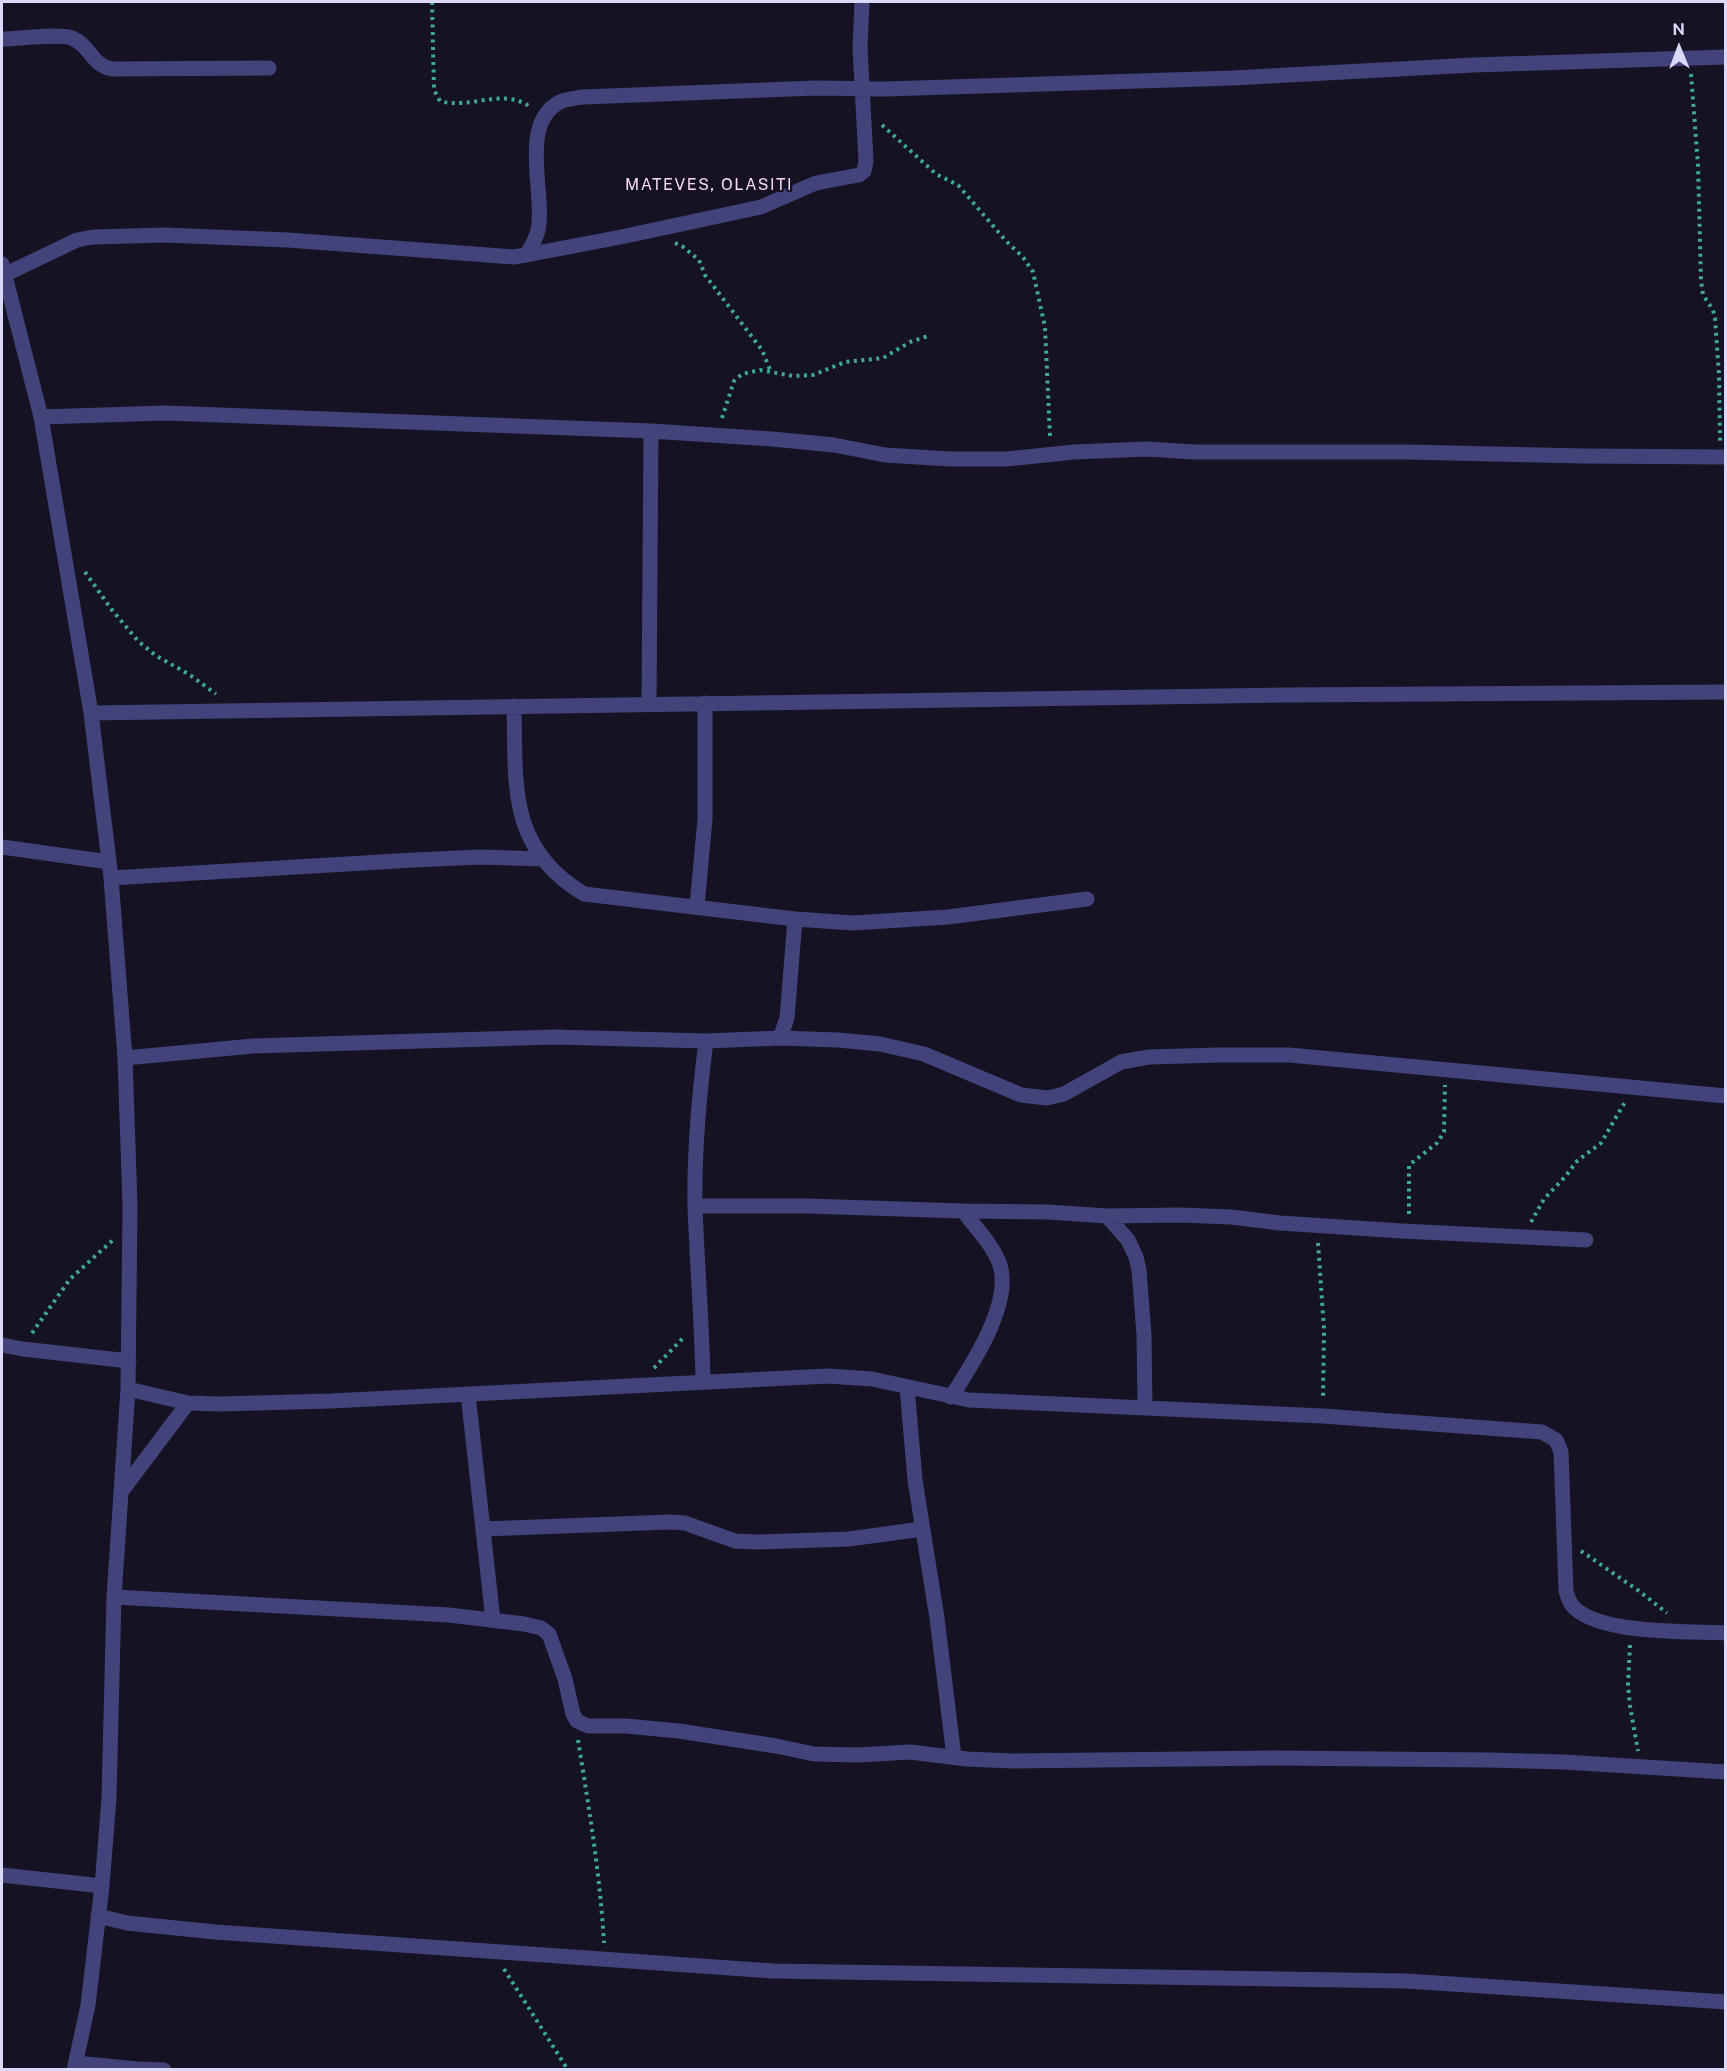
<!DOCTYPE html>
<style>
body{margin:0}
#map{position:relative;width:1727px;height:2071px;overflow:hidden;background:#141223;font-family:"Public Sans",sans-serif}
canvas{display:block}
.frame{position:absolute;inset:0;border:3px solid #dbd9fa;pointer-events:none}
.north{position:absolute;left:1649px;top:18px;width:60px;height:60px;-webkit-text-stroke:4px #141223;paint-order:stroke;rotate:359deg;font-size:16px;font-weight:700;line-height:24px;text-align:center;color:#dbd9fa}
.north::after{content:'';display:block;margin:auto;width:21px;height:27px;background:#dbd9fa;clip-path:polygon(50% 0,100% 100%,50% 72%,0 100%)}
</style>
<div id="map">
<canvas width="1727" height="2071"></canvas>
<div class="frame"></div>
<div class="north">N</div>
</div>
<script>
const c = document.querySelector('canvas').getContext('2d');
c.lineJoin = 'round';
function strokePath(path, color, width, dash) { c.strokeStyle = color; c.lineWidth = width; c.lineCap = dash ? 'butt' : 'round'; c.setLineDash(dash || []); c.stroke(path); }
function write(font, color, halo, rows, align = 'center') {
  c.font = font + ' "Public Sans",sans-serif'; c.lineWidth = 4.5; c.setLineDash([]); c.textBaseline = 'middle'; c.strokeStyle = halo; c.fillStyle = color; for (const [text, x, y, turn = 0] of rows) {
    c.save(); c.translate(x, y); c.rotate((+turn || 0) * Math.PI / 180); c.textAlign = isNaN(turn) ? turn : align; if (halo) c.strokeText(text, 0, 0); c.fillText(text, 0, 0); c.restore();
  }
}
strokePath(new Path2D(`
 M 432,2 L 434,90 L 440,101 C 469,110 504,87 530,107
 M 1691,74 L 1698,165 L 1701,280 L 1703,295 L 1713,310 L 1715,318 L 1719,375 L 1720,441
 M 882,125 L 936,174 L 958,185 L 1006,241 L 1023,257 L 1033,272 L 1045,327 L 1050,437
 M 675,243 L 682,246 L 699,260 L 705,275 L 762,350 L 771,372
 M 722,418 L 734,381 L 742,374 L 760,370 L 793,376 L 813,375 L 845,362 L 883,358 L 910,342 L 928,336
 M 85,572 L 112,610 L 138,641 L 155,655 L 190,675 L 216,694
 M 1409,1214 L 1409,1165 L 1437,1143 L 1444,1132 L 1445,1085
 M 1531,1222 L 1544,1199 L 1565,1177 L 1577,1161 L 1601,1143 L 1625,1102
 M 1318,1243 L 1324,1329 L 1323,1400
 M 32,1333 L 70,1279 L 113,1240
 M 654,1368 L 684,1337
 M 1581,1551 L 1639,1591 L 1667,1613
 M 1630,1645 L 1628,1685 L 1630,1706 L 1638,1751
 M 578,1740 C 589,1808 600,1874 604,1943
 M 504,1969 L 568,2070`), '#40a79c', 4, [3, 4.5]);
strokePath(new Path2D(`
 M 2,39 C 19,39 58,33 72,38 C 91,46 91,65 112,69 L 269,68
 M 526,255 L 621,237 L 761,207 L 816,183 L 859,175 L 864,171 L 866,161 L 860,47 L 862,2
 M 2,264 L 41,417 L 91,713 L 111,878 L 125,1058 L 130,1205 L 128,1389 L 114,1597 L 109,1798 L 102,1886 L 88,2005 L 74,2070
 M 4,275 L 77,240 L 93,237 L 165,235 L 288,240 L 514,257 L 526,255 C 532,246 536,239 538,230 C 546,195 518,123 560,102 C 566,99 576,98 583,97 L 816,88 L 886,89 L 1233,78 L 1473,65 L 1726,57
 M 41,417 L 165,413 L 651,431 L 772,439 L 834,445 L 885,455 L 950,459 L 1007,459 L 1074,452 L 1147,449 L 1194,452 L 1406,452 L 1584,456 L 1726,457
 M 649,704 L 651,431
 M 514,706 C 516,784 507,848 584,894 L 795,919 L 853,923 L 948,917 L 1087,899
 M 91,713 L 1287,695 L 1726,692
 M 2,847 L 109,862
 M 111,878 L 414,860 L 480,857 L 543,859
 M 697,906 L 705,819 L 705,703
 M 780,1038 L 787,1018 L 795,919
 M 125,1058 L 253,1046 L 555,1037 L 706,1041 L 780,1038 L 838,1040 L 880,1044 L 924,1054 L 1021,1095 L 1047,1098 L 1064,1094 L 1121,1062 L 1149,1057 L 1219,1055 L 1289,1055 L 1726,1096
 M 695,1206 L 808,1206 L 963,1211 L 1048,1212 L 1107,1216 L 1180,1215 L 1231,1217 L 1280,1223 L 1402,1231 L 1586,1240
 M 1107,1216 L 1128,1240 L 1136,1257 L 1139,1270 L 1144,1335 L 1145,1407
 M 2,1345 L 23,1349 L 129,1361
 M 703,1381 C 702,1322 697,1264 695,1206 C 694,1151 699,1096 706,1041
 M 907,1387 L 915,1480 L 937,1618 L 954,1757
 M 128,1389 L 188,1403 L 219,1404 L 331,1401 L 828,1376 L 872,1379 L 969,1400 L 1323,1416 L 1542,1432 L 1556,1440 L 1561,1452 L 1566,1591 C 1567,1595 1569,1600 1571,1604 C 1593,1635 1690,1631 1726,1633
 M 468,1394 L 493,1620
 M 951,1397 C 972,1365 1012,1304 1000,1265 C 993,1245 976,1228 963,1211
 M 121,1492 L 188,1403
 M 483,1529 L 670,1522 L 685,1523 L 735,1541 L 758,1542 L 849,1539 L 922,1529
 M 114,1597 L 449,1615 L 524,1624 L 541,1628 L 549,1634 L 565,1679 L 573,1714 L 577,1721 L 588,1726 L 626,1726 L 679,1731 L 776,1746 L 814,1754 L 858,1755 L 910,1752 L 967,1759 L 1012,1761 L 1274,1758 L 1489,1760 L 1564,1762 L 1726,1772
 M 2,1875 L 102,1886
 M 98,1916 L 127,1923 L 215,1932 L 773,1971 L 1406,1981 L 1726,2002
 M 76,2063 L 137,2069 L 164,2070`), '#43437b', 15);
c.letterSpacing = '1.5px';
write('16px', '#fadaf0', '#141223', [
 ["MATEVES, OLASITI",709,185]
]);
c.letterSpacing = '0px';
</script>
